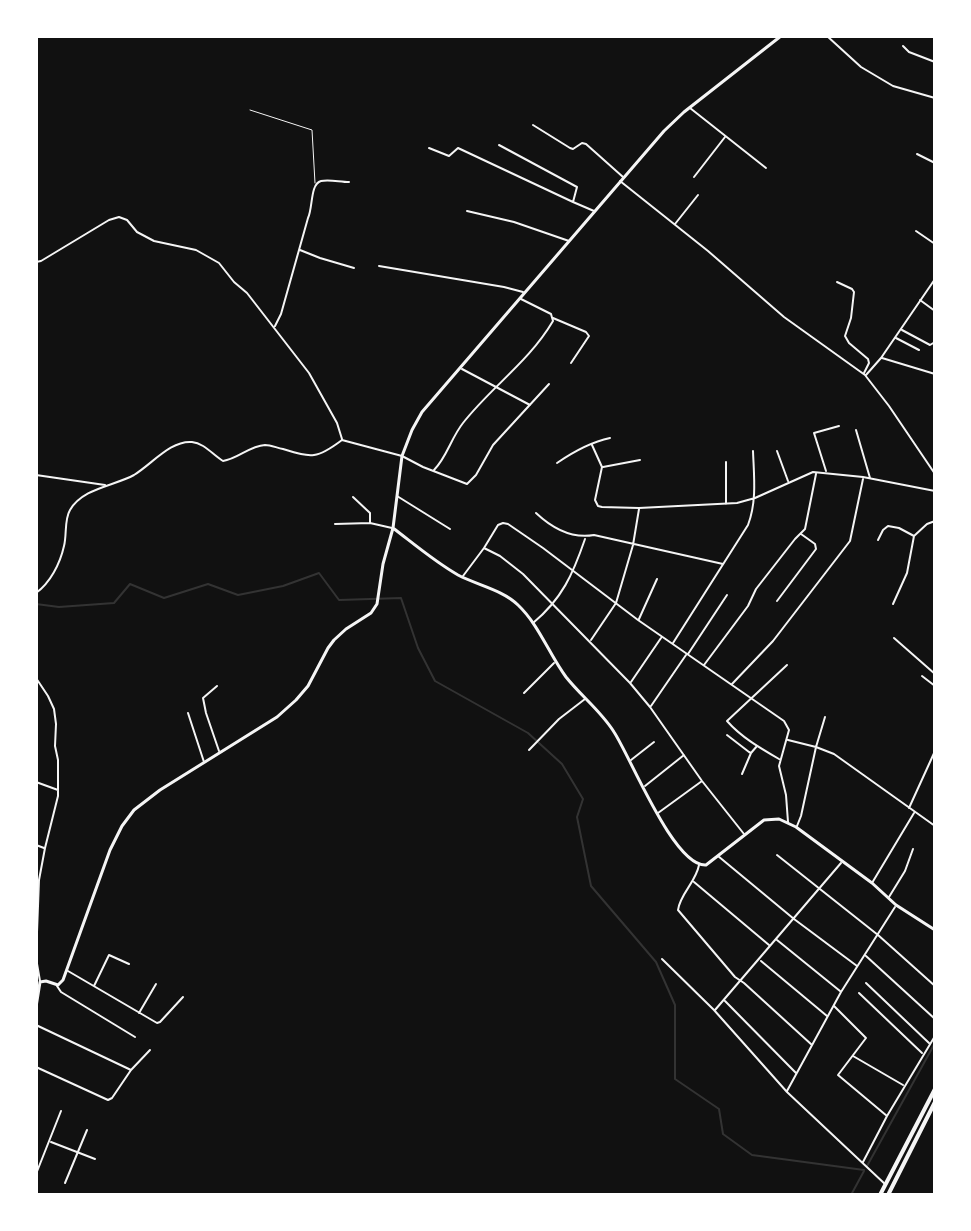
<!DOCTYPE html>
<style>
body{margin:0}
#map{position:relative;width:971px;height:1231px;overflow:hidden;background:#111;font-family:"Fira Sans",sans-serif}
canvas{display:block}
.frame{position:absolute;inset:0;border:38px solid #fff;pointer-events:none}
</style>
<div id="map">
<canvas width="971" height="1231"></canvas>
<div class="frame"></div>
</div>
<script>
const c = document.querySelector('canvas').getContext('2d');
c.lineJoin = 'round';
function strokePath(path, color, width, dash) { c.strokeStyle = color; c.lineWidth = width; c.lineCap = dash ? 'butt' : 'round'; c.setLineDash(dash || []); c.stroke(path); }
strokePath(new Path2D(`
 M 36,604 L 59,607 L 114,603 L 130,584 L 164,598 L 208,584 L 238,595 L 283,586 L 319,573 L 339,600 L 401,598 L 418,648 L 435,681 L 528,733 L 562,764 L 583,799 L 577,817 L 591,886 L 656,962 L 675,1005 L 675,1079 L 719,1109 L 723,1134 L 752,1155 L 864,1170
 M 867,1166 L 935,1043
 M 851,1195 L 864,1171`), '#333', 2);
strokePath(new Path2D(`
 M 250,110 L 312,130 L 315,183`), '#f5f5f5', 1);
strokePath(new Path2D(`
 M 827,36 L 861,67 L 893,86 L 935,98
 M 903,46 L 909,52 L 935,62
 M 690,108 L 766,168
 M 533,125 L 570,148 L 573,149 L 582,143 L 586,144 L 623,177
 M 499,145 L 577,187 L 573,202 L 594,211
 M 429,148 L 449,156 L 458,148 L 573,202
 M 917,154 L 935,163
 M 694,177 L 725,137
 M 620,181 L 708,251 L 784,317 L 865,375 L 889,406 L 935,474
 M 467,211 L 514,222 L 569,241
 M 675,224 L 698,195
 M 916,231 L 935,244
 M 300,250 L 320,258 L 354,268
 M 36,262 L 41,261 L 109,220 L 119,217 L 127,220 L 137,232 L 154,241 L 196,250 L 219,263 L 234,282 L 247,293 L 309,373 L 337,423 L 342,439
 M 379,266 L 504,287 L 523,292
 M 837,282 L 852,289 L 854,292 L 851,318 L 845,336 L 849,343 L 868,359 L 869,363 L 864,373
 M 920,300 L 935,311
 M 553,318 L 586,332 L 589,336 L 571,363
 M 275,326 L 281,314 L 308,218 C 313,208 310,184 321,181 C 329,179 340,182 349,182
 M 902,330 L 930,345 L 935,342
 M 896,338 L 919,350
 M 882,358 L 935,374
 M 462,369 L 530,405
 M 866,375 L 881,358 L 935,279
 M 856,430 L 870,478
 M 592,445 L 602,467 L 595,500 L 598,506 L 602,507 L 639,508 L 737,503 L 755,498 L 813,472 L 863,477 L 935,491
 M 777,451 L 788,481
 M 726,462 L 726,504
 M 557,463 C 573,452 591,442 610,438
 M 603,467 L 640,460
 M 434,470 C 447,457 451,438 463,423 C 492,386 528,363 553,321 L 551,314 L 521,299
 M 826,471 L 814,433 L 839,426
 M 36,475 L 105,485
 M 397,496 L 450,529
 M 353,497 L 370,513 L 370,522
 M 536,513 C 552,528 572,539 594,535 L 723,564
 M 335,524 L 370,523 L 392,528
 M 878,540 L 883,530 L 888,526 L 899,528 L 914,536
 M 484,548 L 498,525 L 503,523 L 508,524 L 543,548 L 638,620 L 784,721 L 789,730 L 779,766 L 786,795 L 788,822
 M 463,576 L 484,548 L 500,556 L 523,574 L 630,683 L 650,707 L 702,781 L 744,834
 M 36,593 C 50,583 60,564 64,546 C 67,535 64,520 70,510 C 83,488 114,486 134,475 C 152,464 171,440 192,442 C 204,443 213,455 223,461 C 238,459 249,446 265,445 C 271,445 277,448 283,449 C 312,458 317,459 342,440 L 402,456 L 423,467 L 467,484 L 476,475 L 493,445 L 549,384
 M 777,601 L 816,549 L 815,544 L 801,534
 M 893,604 L 907,573 L 914,536 L 927,524 L 935,521
 M 639,619 L 657,579
 M 533,623 C 562,599 573,574 585,539
 M 894,638 L 935,674
 M 591,640 L 616,603 L 633,545 L 639,509
 M 673,643 L 748,525 C 757,501 754,477 753,451
 M 688,654 L 727,595
 M 704,665 L 748,606 L 756,589 L 795,539 L 805,529 L 816,474
 M 922,676 L 935,686
 M 36,678 L 48,696 L 54,709 L 56,724 L 55,746 L 58,760 L 58,796 L 45,848 L 39,880 L 36,958 L 40,981
 M 631,682 L 661,638
 M 732,684 L 773,641 L 850,541 L 863,479
 M 217,686 L 203,698 L 206,713 L 219,751
 M 524,693 L 554,663
 M 651,706 L 686,655
 M 188,713 L 204,762
 M 727,735 L 749,752 L 751,753 L 757,746
 M 788,740 L 816,747 L 834,754 L 935,826
 M 529,750 L 559,719 L 585,699
 M 779,759 C 760,748 741,737 727,721 L 787,665
 M 631,760 L 654,742
 M 742,774 L 751,753
 M 36,782 L 58,790
 M 645,786 L 684,755
 M 909,808 L 935,751
 M 658,813 L 702,781
 M 797,826 L 801,816 L 816,747 L 825,717
 M 36,845 L 44,848
 M 777,855 L 878,935 L 935,986
 M 718,856 L 794,919 L 857,966
 M 699,865 C 696,882 680,894 678,910 L 735,977 L 744,983 L 812,1045
 M 694,882 L 769,945
 M 872,883 L 914,813
 M 889,897 L 905,871 L 913,849
 M 777,940 L 840,991
 M 866,956 L 935,1019
 M 662,959 L 714,1010 L 787,1092 L 886,1185
 M 761,961 L 827,1016
 M 68,971 L 157,1023 L 160,1022 L 183,997
 M 866,983 L 929,1043
 M 57,986 L 61,992 L 135,1037
 M 94,986 L 109,955 L 129,964
 M 859,993 L 922,1053
 M 725,1001 L 796,1073
 M 834,1006 L 866,1038 L 838,1075 L 887,1116
 M 715,1010 L 841,863
 M 139,1013 L 156,984
 M 36,1025 L 131,1070
 M 853,1056 L 903,1085
 M 36,1067 L 108,1100 L 112,1098 L 131,1070 L 150,1050
 M 787,1091 L 841,992 L 895,907
 M 51,1142 L 95,1159
 M 863,1162 L 887,1116 L 935,1036
 M 36,1174 L 61,1111
 M 65,1183 L 87,1130`), '#f5f5f5', 2);
strokePath(new Path2D(`
 M 393,528 C 414,544 435,562 458,575 C 477,585 503,590 518,605 C 539,625 549,654 566,677 C 581,696 601,711 614,732 C 631,758 674,867 706,865 L 764,820 L 779,819 L 796,827 L 872,883 L 896,905 L 935,930
 M 36,1007 L 40,982 L 46,981 L 58,985 L 63,980 L 110,850 L 122,826 L 134,810 L 160,790 L 277,717 L 296,700 L 308,686 L 328,648 L 334,640 L 346,629 L 371,613 L 377,604 L 383,564 L 393,528 L 402,456 L 412,430 L 422,412 L 664,131 L 684,112 L 781,36`), '#f5f5f5', 3);
strokePath(new Path2D(`
 M 880,1195 L 935,1089
 M 888,1195 L 935,1102`), '#f5f5f5', 4);
</script>
